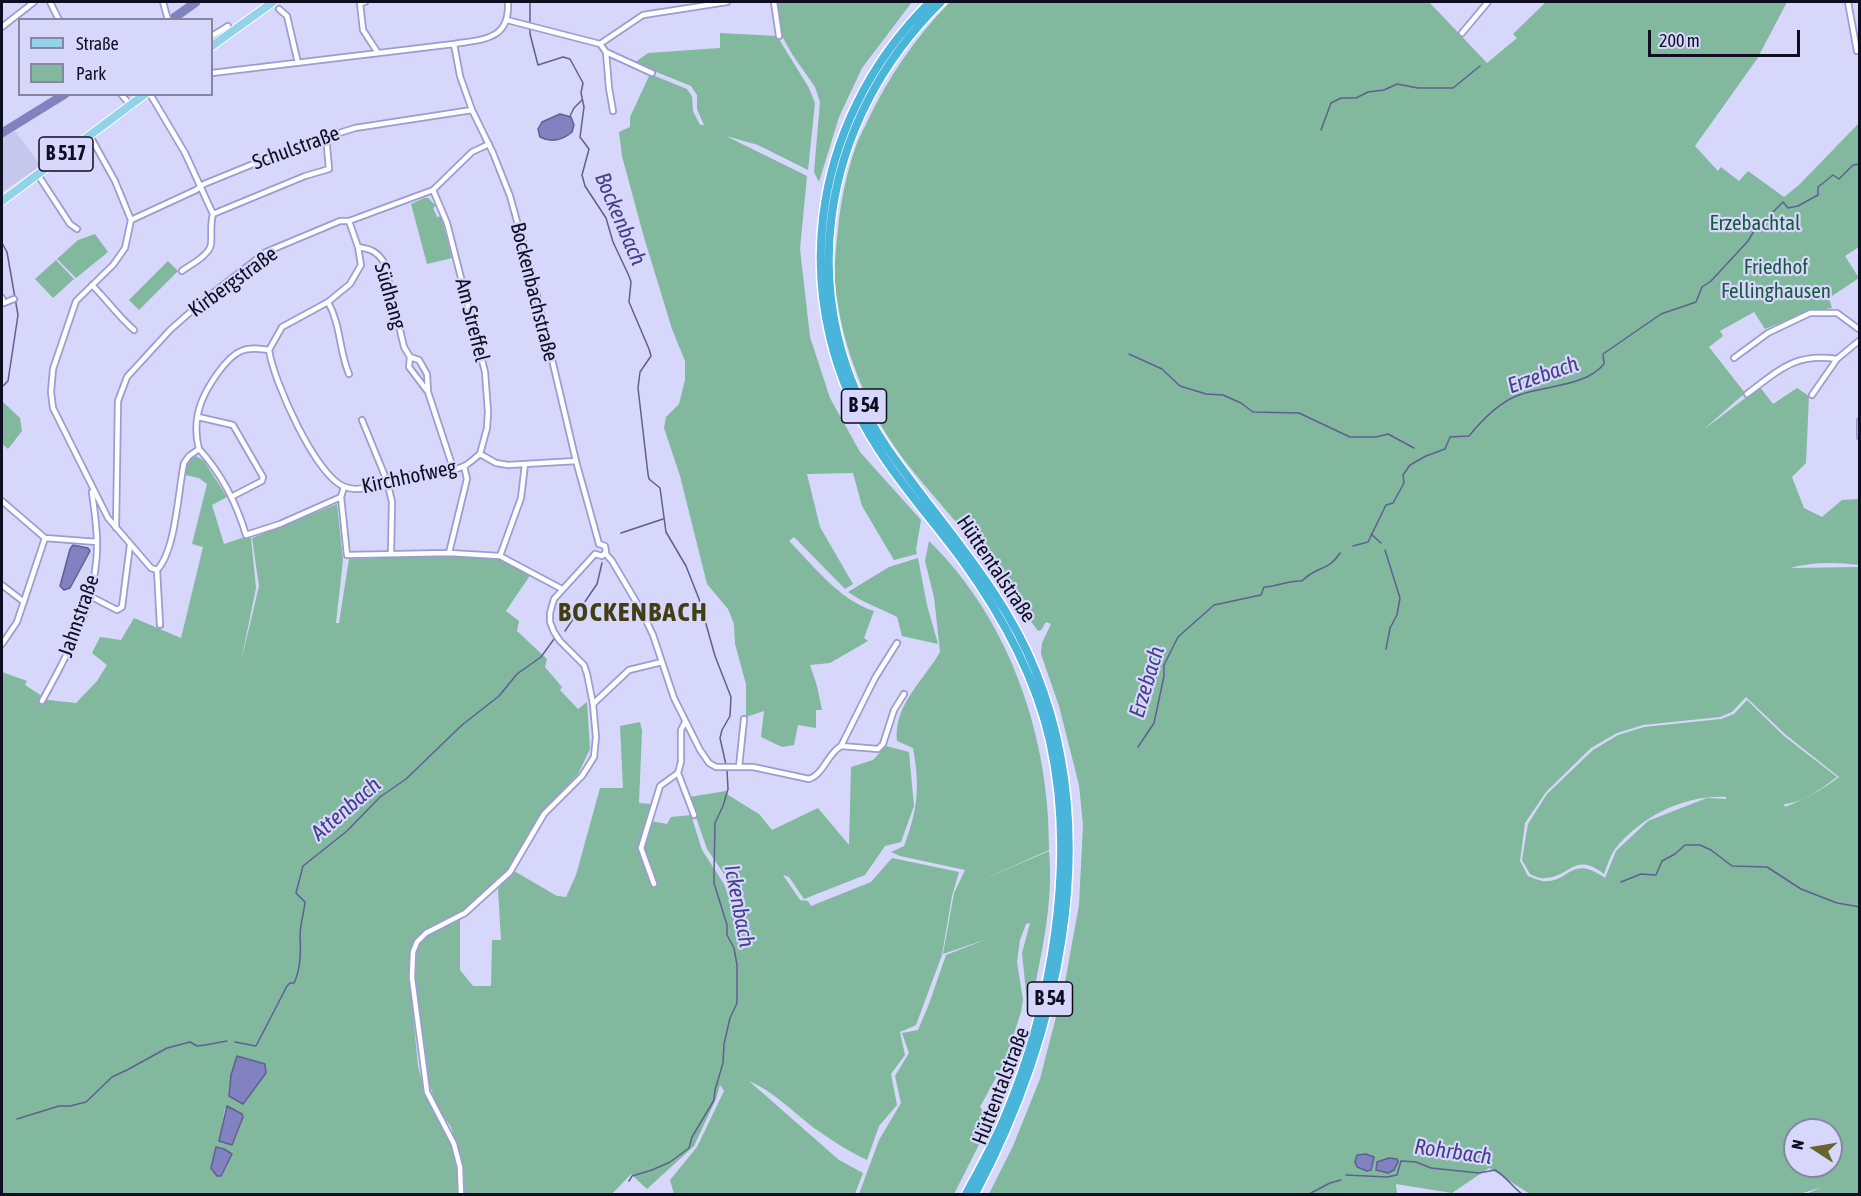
<!DOCTYPE html>
<meta charset="utf-8">
<style>
body{margin:0}
#map{position:relative;width:1861px;height:1196px;overflow:hidden;background:#d6d7fa;font-family:"Asap Condensed",sans-serif}
canvas{display:block}
.frame{position:absolute;inset:0;border:3px solid #0f0d21;pointer-events:none}
.legend{position:absolute;left:18px;top:18px;width:195px;height:78px;box-sizing:border-box;background:#d6d7fa;border:2px solid #8686a3;margin:0;padding:8px 10px;list-style:none;font-size:18px;color:#0f0d21}
.legend li{display:flex;align-items:center;gap:12px;height:30px}
.legend b{width:30px;border:2px solid #8686a3}
.north{position:absolute;left:1783px;top:1118px;width:60px;height:60px;box-sizing:border-box;background:#d6d7fa;border:2px solid #8686a3;border-radius:50%;rotate:282deg;font-size:16px;font-weight:700;line-height:24px;text-align:center;color:#0f0d21}
.north::after{content:'';display:block;margin:auto;width:21px;height:27px;background:#686430;clip-path:polygon(50% 0,100% 100%,50% 72%,0 100%)}
.scale{position:absolute;left:1648px;top:30px;width:152px;height:27px;box-sizing:border-box;border:3px solid #0f0d21;border-top:0;padding-left:8px;font-size:18px;line-height:21px;white-space:nowrap;color:#0f0d21;-webkit-text-stroke:4px #d6d7fa;paint-order:stroke}
</style>
<div id="map">
<canvas width="1861" height="1196"></canvas>
<div class="frame"></div>
<ul class="legend">
<li><b style="height:8px;background:#92d3e9"></b>Straße</li>
<li><b style="height:16px;background:#81b89e"></b>Park</li>
</ul>
<div class="north">N</div>
<div class="scale">200 m</div>
</div>
<script>
const c = document.querySelector('canvas').getContext('2d');
c.lineJoin = 'round';
function fill(path, color) { c.fillStyle = color; c.fill(path, 'evenodd'); }
function strokePath(path, color, width, dash) { c.strokeStyle = color; c.lineWidth = width; c.lineCap = dash ? 'butt' : 'round'; c.setLineDash(dash || []); c.stroke(path); }
function write(font, color, halo, rows, align = 'center') {
  c.font = font + ' "Asap Condensed",sans-serif'; c.lineWidth = 4.5; c.setLineDash([]); c.textBaseline = 'middle'; c.strokeStyle = halo; c.fillStyle = color; for (const [text, x, y, turn = 0] of rows) {
    c.save(); c.translate(x, y); c.rotate((+turn || 0) * Math.PI / 180); c.textAlign = isNaN(turn) ? turn : align; if (halo) c.strokeText(text, 0, 0); c.fillText(text, 0, 0); c.restore();
  }
}
fill(new Path2D(`
 M 15,131 L 41,166 L 2,192 L 2,138 Z`), '#c6c7ed');
fill(new Path2D(`
 M 777,2 L 912,2 L 862,68 L 839,117 L 819,182 L 814,172 L 820,102 L 815,87 L 792,54 L 782,36 Z
 M 950,2 L 1429,2 L 1487,63 L 1517,38 L 1513,34 L 1546,2 L 1787,2 L 1757,59 L 1695,146 L 1718,171 L 1721,167 L 1739,181 L 1748,171 L 1784,197 L 1799,185 L 1859,123 L 1859,247 L 1845,256 L 1859,278 L 1829,298 L 1832,308 L 1810,311 L 1765,329 L 1754,312 L 1720,331 L 1723,336 L 1709,347 L 1745,393 L 1703,430 L 1760,387 L 1773,404 L 1797,388 L 1809,396 L 1806,463 L 1792,477 L 1804,508 L 1822,517 L 1842,500 L 1859,499 L 1859,565 C 1837,562 1811,562 1790,568 L 1859,567 L 1859,1194 L 1806,1194 L 1822,1187 L 1800,1194 L 1530,1194 L 1489,1168 L 1452,1193 L 1396,1184 L 1397,1194 L 989,1194 L 1013,1146 L 1040,1079 L 1065,982 L 1079,905 L 1083,825 L 1079,785 L 1059,706 L 1041,654 L 1042,643 L 1051,624 L 1046,622 L 1041,630 L 1038,631 L 1030,620 L 1023,623 C 1003,587 981,553 955,521 C 931,492 905,465 885,432 C 860,389 842,341 836,292 C 833,271 836,249 838,229 C 841,201 846,175 855,149 C 858,139 864,129 868,120 C 889,76 916,37 950,2 ZM 1746,697 L 1786,735 L 1839,777 C 1822,790 1805,799 1785,807 L 1784,804 C 1803,803 1822,788 1837,777 L 1784,736 L 1747,700 L 1734,714 L 1721,719 L 1644,727 L 1618,735 L 1593,750 L 1547,794 L 1528,824 L 1522,860 L 1530,874 C 1534,876 1540,879 1545,878 C 1571,877 1574,851 1604,874 C 1607,866 1610,856 1615,849 C 1642,816 1684,795 1726,797 L 1726,799 L 1707,798 L 1648,821 L 1616,851 L 1605,878 C 1570,853 1570,884 1542,881 C 1538,880 1533,878 1528,876 L 1520,861 L 1525,823 L 1546,792 L 1591,748 L 1617,733 L 1643,725 L 1720,717 L 1732,712 ZM 1795,1130 L 1831,1130 L 1831,1166 L 1795,1166 Z
 M 720,33 L 777,36 L 809,88 L 815,103 L 808,170 L 758,145 L 726,136 L 807,176 L 800,249 L 810,337 L 830,398 L 860,452 L 921,520 L 916,550 L 917,554 L 894,560 L 862,506 L 853,473 L 807,474 L 820,527 L 853,584 L 845,589 L 794,537 L 789,541 C 814,566 839,600 874,611 L 864,638 L 868,641 L 830,663 L 810,665 L 817,686 L 822,710 L 816,710 L 816,728 L 798,725 L 794,745 L 782,747 L 761,737 L 764,711 L 746,717 L 746,684 L 735,644 L 734,624 L 728,609 L 707,584 L 680,476 L 664,428 L 666,417 L 679,404 L 685,380 L 685,361 L 672,329 L 643,234 L 622,156 L 619,132 L 630,127 L 630,117 L 650,74 L 687,89 L 692,96 L 693,111 L 700,125 L 704,125 L 697,109 L 697,95 L 691,86 L 634,63 L 648,53 L 720,48 Z
 M 424,198 L 428,198 L 436,206 L 433,208 L 437,217 L 441,216 L 452,258 L 427,264 L 411,204 Z
 M 95,234 L 108,252 L 76,278 L 57,259 L 78,240 Z
 M 56,260 L 74,279 L 53,298 L 35,279 Z
 M 168,261 L 178,271 L 139,310 L 129,300 Z
 M 2,401 L 20,418 L 22,431 L 8,449 L 2,444 Z
 M 196,456 L 204,461 L 227,497 L 212,505 L 224,544 L 242,538 L 251,538 L 256,588 L 241,662 L 259,586 L 252,538 L 337,504 L 343,560 L 336,623 L 339,623 L 349,559 L 450,556 L 502,558 L 531,574 L 506,611 L 519,621 L 517,631 L 547,659 L 545,667 L 562,687 L 560,690 L 578,709 L 587,702 L 590,749 L 578,774 L 541,813 L 508,870 L 463,911 L 423,933 L 425,936 L 460,918 L 460,970 L 473,986 L 491,986 L 492,940 L 501,940 L 498,889 L 514,871 L 557,896 L 566,897 L 576,875 L 600,788 L 623,788 L 620,726 L 640,722 L 642,731 L 639,803 L 651,804 L 650,821 L 667,824 L 671,817 L 691,815 L 702,850 L 724,884 L 728,895 L 733,895 L 728,880 L 707,849 L 689,797 L 726,791 L 728,795 L 759,814 L 772,830 L 818,808 L 849,845 L 851,767 L 873,760 L 886,746 L 909,752 L 914,806 L 901,842 L 885,846 L 865,875 L 804,899 L 789,877 L 783,875 L 800,900 L 808,901 L 811,906 L 871,882 L 892,858 L 959,872 L 952,896 L 942,955 L 916,1025 L 900,1032 L 905,1055 L 891,1074 L 897,1105 L 879,1126 L 867,1160 C 848,1151 831,1140 814,1128 C 793,1112 773,1091 749,1081 L 839,1160 L 863,1173 L 855,1194 L 674,1194 L 670,1180 L 697,1147 L 724,1091 L 720,1085 L 716,1099 L 694,1146 L 647,1189 L 631,1174 L 612,1194 L 2,1194 L 2,672 L 27,681 L 25,685 L 48,700 L 76,703 L 97,681 L 107,665 L 92,653 L 100,637 L 121,640 L 134,618 L 181,638 L 203,547 L 192,544 L 207,484 L 199,478 L 185,475 C 186,466 187,460 196,456 ZM 413,978 L 425,1071 L 437,1107 L 451,1127 L 459,1156 L 425,1093 L 418,1066 L 410,982 ZM 237,1056 L 265,1064 L 266,1073 L 243,1104 L 229,1096 L 231,1075 ZM 225,1108 L 243,1117 L 236,1137 L 219,1141 Z
 M 929,541 C 1010,620 1050,738 1049,850 L 975,883 L 1049,851 C 1054,902 1041,956 1031,1005 L 1028,1004 L 1027,1001 L 1022,953 L 1030,923 L 1026,924 L 1020,940 L 1017,962 L 1023,1000 L 1021,1012 L 1006,1059 L 980,1107 L 985,1113 L 993,1117 L 954,1194 L 859,1194 L 879,1140 L 901,1103 L 895,1076 L 909,1053 L 902,1033 L 918,1030 L 929,1004 L 946,955 L 987,939 L 943,954 L 954,893 L 965,870 L 900,856 L 891,852 L 904,846 C 918,809 920,787 913,748 L 897,741 C 893,706 924,680 940,652 L 934,597 L 925,561 Z
 M 918,558 L 927,605 L 938,644 L 902,636 L 897,617 C 880,608 863,603 848,592 L 889,567 Z`), '#81b89e');
const water = new Path2D(`
 M 560,114 L 571,117 L 574,125 L 572,132 C 563,140 551,143 540,137 L 538,129 L 542,122 Z
 M 73,545 L 88,548 L 90,551 L 70,588 L 64,590 L 60,586 L 70,549 Z
 M 237,1056 L 265,1064 L 266,1073 L 243,1104 L 229,1096 L 231,1075 Z
 M 227,1106 L 242,1114 L 243,1117 L 232,1145 L 219,1141 Z
 M 216,1147 L 224,1149 L 232,1154 L 221,1176 L 217,1176 L 211,1168 Z
 M 1366,1154 L 1374,1157 L 1371,1170 L 1367,1171 L 1357,1167 L 1355,1162 L 1357,1155 Z
 M 1389,1158 L 1397,1159 L 1398,1162 L 1394,1170 L 1388,1173 L 1376,1170 L 1377,1162 Z`);
fill(water, '#8382c1');
strokePath(water, '#605f91', 1.5);
strokePath(new Path2D(`
 M 530,2 L 530,24
 M 530,28 L 530,34 L 538,65 L 563,57 L 570,59 L 583,83 L 581,93 L 584,107 L 580,137 L 589,149 L 582,175 L 585,186 L 606,218 L 613,242 L 629,276 L 631,282 L 629,302 L 649,349 L 651,356 L 640,372 L 638,388 L 648,474 L 649,479 L 660,488 L 666,532 L 686,566 L 699,599 L 715,656 L 731,697 L 730,716 L 722,730 L 720,738 L 726,765
 M 570,116 L 574,108 L 582,100
 M 1321,130 L 1331,103 L 1341,98 L 1356,98 L 1368,92 L 1384,90 L 1397,84 L 1418,88 L 1453,88 L 1480,66
 M 2,243 L 7,252 L 18,315 L 8,381 L 2,387
 M 1129,354 L 1162,369 L 1180,386 L 1206,394 L 1223,395 L 1241,403 L 1253,412 L 1299,413 L 1350,437 L 1376,437 L 1388,434 L 1414,448
 M 621,533 L 663,519
 M 1371,534 L 1381,543
 M 1353,546 L 1368,542 L 1386,505 L 1393,503 L 1404,483 L 1403,475 L 1410,465 L 1426,456 L 1445,449 L 1450,437 L 1469,436 C 1482,420 1499,402 1519,395 C 1546,385 1585,387 1604,364 L 1603,354 L 1661,314 L 1696,302 L 1702,287 L 1711,281 L 1748,241 L 1754,231 L 1783,202 L 1788,208 L 1798,206 L 1818,195 L 1818,187 L 1833,175 L 1839,179 L 1853,165 L 1860,164
 M 1385,550 L 1400,598 L 1397,615 L 1390,628 L 1386,649
 M 565,631 L 597,584 L 602,563
 M 1138,747 L 1154,723 L 1164,676 L 1164,665 L 1178,637 L 1214,605 L 1261,595 L 1264,587 C 1277,587 1288,580 1302,581 C 1316,566 1329,571 1340,553
 M 1621,882 L 1641,874 L 1656,875 L 1662,861 L 1675,854 L 1685,845 L 1700,845 L 1711,850 L 1732,866 L 1767,867 L 1801,889 L 1837,903 L 1860,907
 M 235,1042 L 256,1046 L 287,986 L 290,983 L 294,983 C 301,969 301,952 300,936 C 300,925 304,913 305,902 L 296,893 L 303,866 L 347,831 L 380,797 L 406,779 L 462,725 L 499,696 L 517,674 L 541,657 L 554,639
 M 17,1119 L 59,1106 L 70,1106 L 86,1102 L 112,1077 L 127,1070 L 167,1048 L 190,1042 L 197,1046 L 205,1045 L 227,1041
 M 1346,1175 L 1387,1177 L 1397,1175 L 1401,1161 L 1416,1162 L 1431,1168 L 1479,1173 L 1495,1170 C 1506,1176 1512,1187 1522,1194
 M 629,1181 L 632,1176 L 652,1170 L 670,1162 L 689,1148 L 692,1137 L 714,1100 L 715,1090 L 723,1063 L 724,1044 L 730,1018 L 737,1003 L 737,965 L 734,948 L 727,935 L 727,925 L 714,883 L 714,873 L 715,823 L 723,806 L 728,789 L 727,770
 M 1309,1194 L 1330,1183 L 1341,1180`), '#605f91', 1.5);
strokePath(new Path2D(`
 M 171,20 L 196,2
 M 2,133 L 65,94`), '#8382c1', 9);
const street = new Path2D(`
 M 50,2 L 59,20
 M 163,2 L 168,20
 M 365,2 L 360,3 L 363,30 L 378,53
 M 774,2 L 779,36
 M 1848,2 L 1857,51
 M 279,9 L 287,16 L 298,63
 M 507,20 L 600,44 L 643,15 L 727,2
 M 2,27 L 34,2
 M 1462,33 L 1488,2
 M 212,36 L 228,26
 M 454,44 L 460,76 L 472,110 L 493,153 L 510,196 L 533,279 L 576,461 L 599,544
 M 600,44 L 606,52 L 609,88 L 613,111
 M 606,52 L 652,73
 M 212,73 L 454,44 C 484,39 510,40 508,2
 M 121,94 L 131,106
 M 150,94 L 185,153 L 213,214 C 210,225 212,233 211,244 C 210,255 190,265 182,271
 M 90,136 L 115,181 L 131,220 L 125,248 L 113,265 L 76,301 L 53,369 L 51,392 L 53,408 L 108,518 L 151,568 L 157,570 C 176,550 178,491 184,463 L 189,456 L 199,449
 M 38,175 L 70,224 L 77,229
 M 433,190 L 447,223 L 485,372 L 488,412 L 487,428 L 480,454
 M 213,214 L 305,176 L 329,169 L 326,136
 M 131,220 L 196,190 L 204,184 L 295,147 L 355,128 L 472,110
 M 358,247 C 371,249 376,251 384,262 L 404,347 L 410,357 L 419,360 L 427,374 L 428,392 L 453,468
 M 92,285 C 107,300 118,316 134,330
 M 2,298 L 4,303 L 14,299
 M 328,302 C 341,325 339,351 349,374
 M 269,350 C 273,380 316,477 345,487 C 364,494 384,480 403,476 C 422,472 448,475 466,465 C 471,462 476,457 480,454 L 496,463 L 508,465 L 576,461
 M 410,357 L 409,367 L 428,392
 M 1734,358 L 1768,333 L 1810,313 L 1837,313 L 1860,330
 M 1747,394 C 1779,370 1794,353 1837,359
 M 1812,395 L 1837,359 L 1860,340
 M 198,417 L 233,425 L 263,477 L 262,481 L 231,497
 M 362,420 L 387,481 L 392,502 L 391,554
 M 1860,421 L 1860,437
 M 199,449 C 195,434 196,417 201,403 C 207,387 226,357 241,351 C 250,347 260,349 269,350 L 282,327 L 328,302 L 350,284 L 361,265 L 358,247 L 349,221
 M 199,449 C 221,473 237,505 246,535 L 280,524 L 341,497
 M 344,487 L 341,497 L 347,555 L 449,553 L 500,556 L 562,589
 M 2,501 L 45,538 L 97,542
 M 116,528 L 118,401 L 127,377 L 170,330 L 204,300 L 266,252 L 340,221 L 349,221 L 433,190 L 472,152 L 489,144
 M 449,553 L 467,479 L 464,466
 M 605,553 L 612,561 L 641,610 L 653,635 L 674,698 L 700,750 L 709,763 L 716,767 L 753,767 L 809,779 C 824,774 827,754 841,746
 M 595,554 L 602,556 L 606,552 L 605,546 L 599,544
 M 500,556 L 521,498 L 525,464
 M 157,570 L 160,625
 M 2,585 L 24,602
 M 90,596 L 117,610 L 122,607 L 130,545
 M 2,644 L 17,622 L 45,538
 M 42,701 C 69,652 98,601 97,542 C 97,526 94,509 92,492
 M 593,704 L 629,670 L 662,662
 M 841,746 L 875,678 L 897,643
 M 841,746 L 878,749 L 883,744 L 894,710 L 904,694
 M 739,767 L 744,719
 M 678,773 L 694,815
 M 654,884 L 641,848 L 660,786 L 678,773 L 681,762 L 681,730 L 685,722
 M 461,1194 L 460,1167 L 454,1144 L 427,1092 L 412,978 L 413,952 L 417,942 L 426,933 L 465,913 L 510,872 L 544,814 L 582,776 L 594,757 L 596,737 L 593,704 L 587,674 L 584,665 L 560,641 L 554,632 L 550,622 L 550,613 L 554,599 L 595,554`);
const primary = new Path2D(`
 M 212,46 L 273,2
 M 2,201 L 145,94`);
const highway = new Path2D(`
 M 930,2 C 808,123 784,305 879,450 C 904,489 935,523 962,560 C 1001,614 1035,675 1050,741 C 1077,862 1052,1006 1004,1119 C 993,1145 979,1170 966,1194
 M 941,2 C 819,121 789,305 888,449 C 939,523 1002,587 1036,672 C 1104,841 1057,1039 975,1194`);
strokePath(street, '#9c9cd3', 8);
strokePath(primary, '#fff', 10);
strokePath(highway, '#fff', 11);
strokePath(street, '#fff', 4.5);
strokePath(primary, '#92d3e9', 8);
strokePath(highway, '#49b5da', 8);
for (const [x, y, w] of [
 [66,154,54],
 [864,406,45],
 [1050,999,45]
]) { const box = new Path2D(); box.roundRect(x - w / 2, y - 17, w, 34, 4.5); c.fillStyle = '#d6d7fa'; c.fill(box); strokePath(box, '#0f0d21', 1.5); }
write('bold 20px', '#0f0d21', null, [
 ["B 517",66,154],
 ["B 54",864,406],
 ["B 54",1050,999]
]);
write('21px', '#0f0d21', '#d6d7fa', [
 ["Schulstraße",296,148,-20],
 ["Kirbergstraße",233,282,-36],
 ["Bockenbachstraße",534,292,76],
 ["Südhang",390,296,74],
 ["Am Streffel",472,320,76],
 ["Kirchhofweg",409,477,-12],
 ["Hüttentalstraße",996,569,56],
 ["Jahnstraße",79,616,-71],
 ["Hüttentalstraße",1001,1086,-69]
]);
write('21px', '#1a5840', '#d6d7fa', [
 ["Erzebachtal",1755,223],
 ["Friedhof",1776,267],
 ["Fellinghausen",1776,291]
]);
write('italic 22px', '#453d8b', '#d6d7fa', [
 ["Bockenbach",620,219,67],
 ["Erzebach",1543,375,-19],
 ["Erzebach",1147,682,-73],
 ["Attenbach",346,809,-41],
 ["Ickenbach",739,906,79],
 ["Rohrbach",1453,1152,8]
]);
c.letterSpacing = '1.5px';
write('bold 27px', '#423e15', '#d6d7fa', [
 ["BOCKENBACH",633,612]
]);
c.letterSpacing = '0px';
</script>
